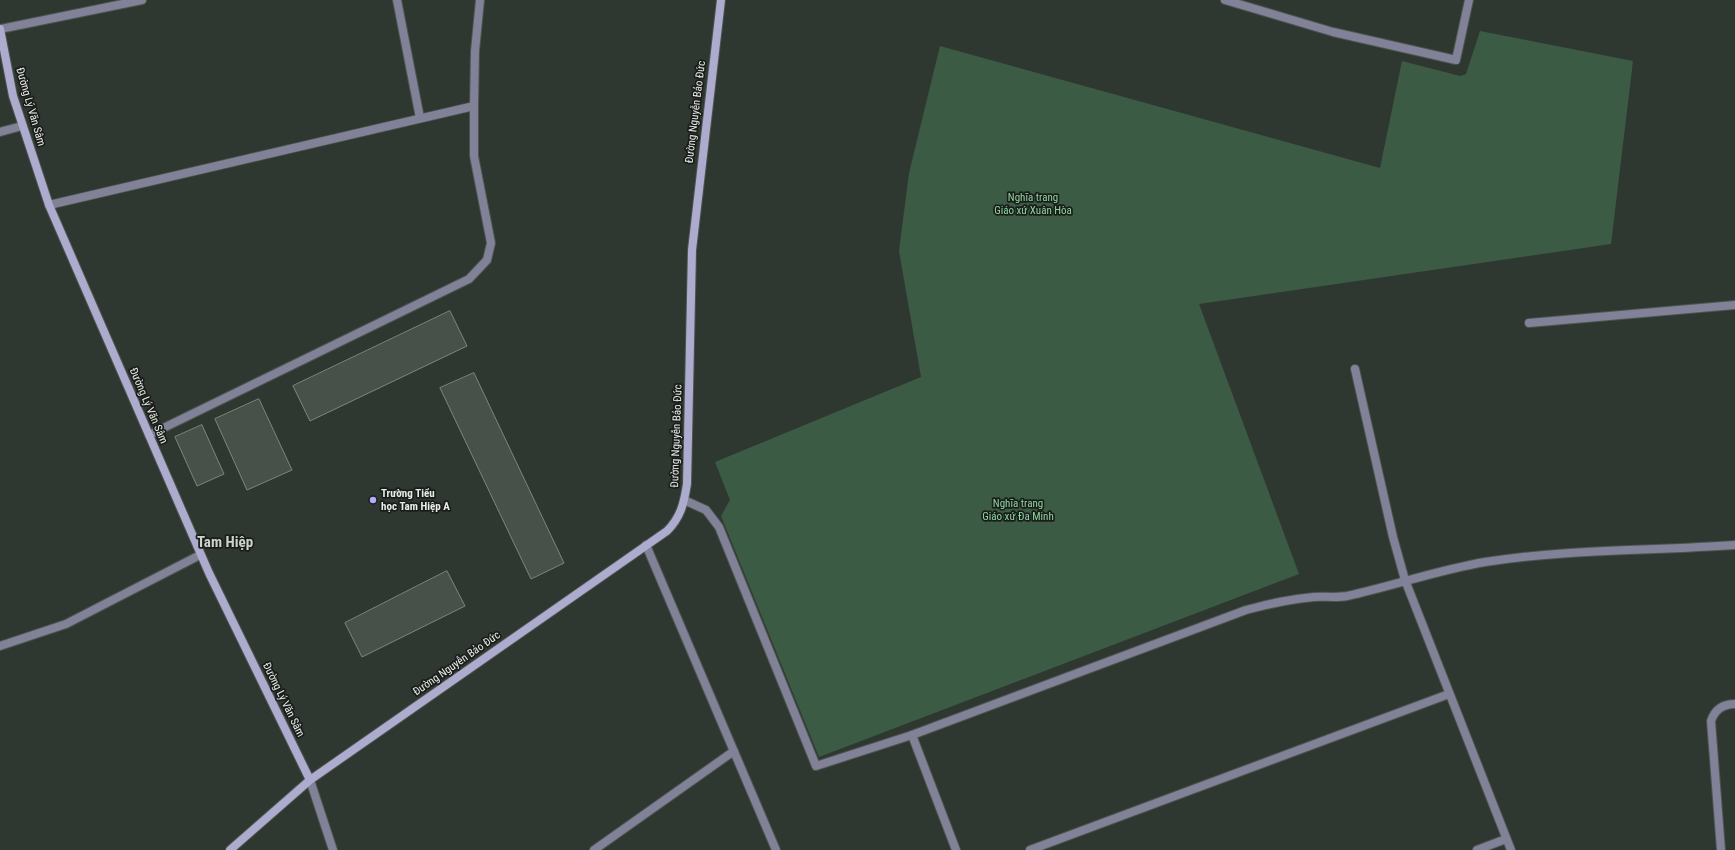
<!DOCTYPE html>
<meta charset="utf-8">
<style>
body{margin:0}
canvas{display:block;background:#2f3731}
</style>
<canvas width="1735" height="850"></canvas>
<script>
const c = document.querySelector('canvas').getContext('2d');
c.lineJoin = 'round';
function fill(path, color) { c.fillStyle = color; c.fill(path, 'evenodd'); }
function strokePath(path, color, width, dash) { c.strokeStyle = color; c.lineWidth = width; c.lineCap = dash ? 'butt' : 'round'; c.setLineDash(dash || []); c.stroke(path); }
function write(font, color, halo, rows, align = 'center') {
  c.font = font + ' "Roboto Condensed",sans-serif'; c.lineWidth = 3.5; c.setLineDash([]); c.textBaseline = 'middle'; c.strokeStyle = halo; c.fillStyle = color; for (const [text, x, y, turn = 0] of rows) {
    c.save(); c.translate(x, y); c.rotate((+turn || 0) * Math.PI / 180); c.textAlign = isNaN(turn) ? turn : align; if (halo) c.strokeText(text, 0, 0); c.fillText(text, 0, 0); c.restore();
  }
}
fill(new Path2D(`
 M 1480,31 L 1633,61 L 1611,244 L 1199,304 L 1299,574 L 819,757 L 721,516 L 730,500 L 715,462 L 921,377 L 899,251 L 909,173 L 940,46 L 1380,168 L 1402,61 L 1460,76 L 1466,74 Z`), '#3b5b44');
const building = new Path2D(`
 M 450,311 L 467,346 L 310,421 L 293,386 Z
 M 474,373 L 564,563 L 531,579 L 440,388 Z
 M 259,399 L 292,470 L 247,490 L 215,419 Z
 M 202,425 L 224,474 L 197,486 L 175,437 Z
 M 447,571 L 465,606 L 362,657 L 345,623 Z`);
fill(building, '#48504a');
strokePath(building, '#7c857e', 1);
const lane = new Path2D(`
 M 1529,323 L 1735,305
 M 684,500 L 706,510 L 719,527 L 816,766 L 912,735
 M 0,646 L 66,624 L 200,555`);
const street = new Path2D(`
 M 397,0 L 420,118
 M 1225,0 L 1333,32 L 1456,60 L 1469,0
 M 0,29 L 142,0
 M 0,132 L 22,126
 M 49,205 L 474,106 L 475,51 L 480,0
 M 1355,369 L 1393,537 L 1405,580 L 1511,850
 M 149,435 L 469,279 L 487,260 L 491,243 L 474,156 L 474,106
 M 646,545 L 776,850
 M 310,780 L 333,850
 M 594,850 L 734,751
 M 956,850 L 912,735 L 1246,610 C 1268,604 1290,599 1314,597 C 1324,596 1336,598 1347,596 C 1393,586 1438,570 1485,562 C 1568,549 1652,551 1735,545
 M 1030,850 L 1449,694
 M 1477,850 L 1506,839
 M 1721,850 L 1711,721 C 1715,709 1723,704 1735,704`);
const secondary = new Path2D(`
 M 0,29 L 13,96 L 49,205 L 209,573 L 310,780
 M 230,850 L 310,780 L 667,531 C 681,517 684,503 687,484 L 692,250 L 721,0`);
strokePath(lane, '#4d544f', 10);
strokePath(street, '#4d544f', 10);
strokePath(secondary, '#4d544f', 10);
strokePath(lane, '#818197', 8);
strokePath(street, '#818197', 8);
strokePath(secondary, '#adaccf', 8);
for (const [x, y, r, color] of [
 [373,500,4,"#b1adfa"]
]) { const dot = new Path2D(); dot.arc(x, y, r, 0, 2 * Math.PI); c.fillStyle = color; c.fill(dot); strokePath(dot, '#1a1d1a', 1.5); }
write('11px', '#e9edea', '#1a1d1a', [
 ["Đường Lý Văn Sâm",30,107,74],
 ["Đường Nguyễn Bảo Đức",696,112,-83],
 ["Đường Lý Văn Sâm",148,406,67],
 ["Đường Nguyễn Bảo Đức",677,436,-88],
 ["Đường Nguyễn Bảo Đức",457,664,-35],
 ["Đường Lý Văn Sâm",283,700,64]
]);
write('11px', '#8dd6a1', '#1a1d1a', [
 ["Nghĩa trang",1033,198],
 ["Giáo xứ Xuân Hòa",1033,211],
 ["Nghĩa trang",1018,504],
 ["Giáo xứ Đa Minh",1018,517]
]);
write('bold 11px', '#e9edea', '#1a1d1a', [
 ["Trường Tiểu",381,494],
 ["học Tam Hiệp A",381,507]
], 'left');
write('bold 15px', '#cad3cc', '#1a1d1a', [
 ["Tam Hiệp",225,543]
]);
</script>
